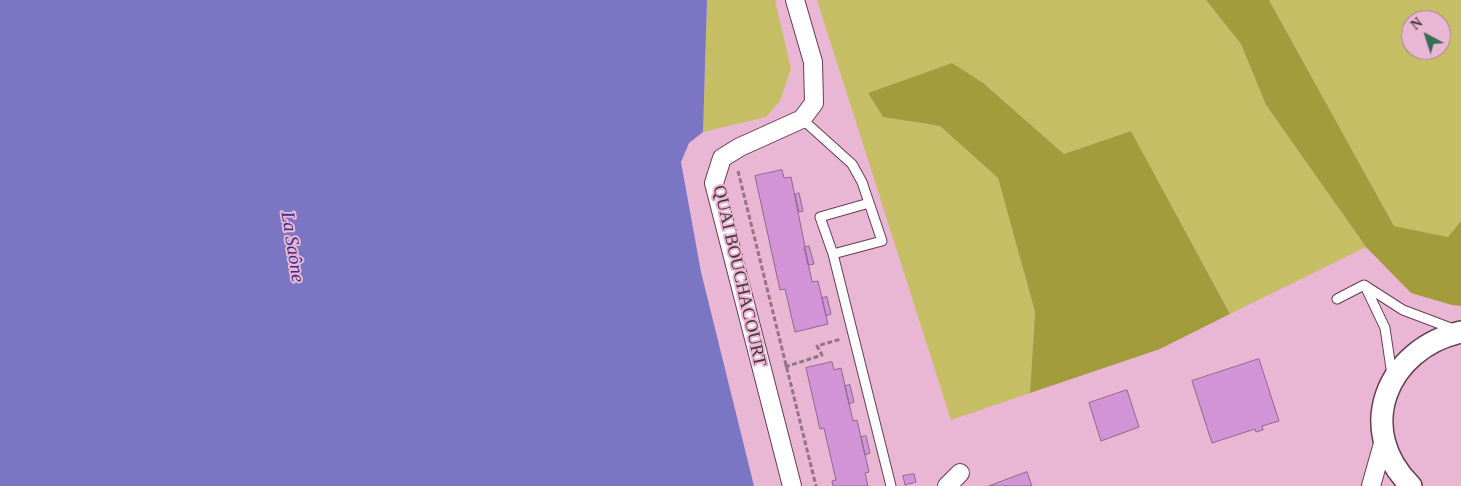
<!DOCTYPE html>
<meta charset="utf-8">
<style>
body{margin:0}
#map{position:relative;width:1461px;height:486px;overflow:hidden;background:#e9b6d3;font-family:"Times New Roman",serif}
canvas{display:block}
.north{position:absolute;left:1401px;top:10px;width:50px;height:50px;box-sizing:border-box;background:#e9b6d3;border:1px solid #a88297;border-radius:50%;rotate:320deg;font-size:14px;font-weight:700;line-height:20px;text-align:center;color:#47333e}
.north::after{content:'';display:block;margin:auto;width:18px;height:22px;background:#366f58;clip-path:polygon(50% 0,100% 100%,50% 72%,0 100%)}
</style>
<div id="map">
<canvas width="1461" height="486"></canvas>
<div class="north">N</div>
</div>
<script>
const c = document.querySelector('canvas').getContext('2d');
c.lineJoin = 'round';
function fill(path, color) { c.fillStyle = color; c.fill(path, 'evenodd'); }
function strokePath(path, color, width, dash) { c.strokeStyle = color; c.lineWidth = width; c.lineCap = dash ? 'butt' : 'round'; c.setLineDash(dash || []); c.stroke(path); }
function write(font, color, halo, rows, align = 'center') {
  c.font = font + ' "Times New Roman",serif'; c.lineWidth = 4; c.setLineDash([]); c.textBaseline = 'middle'; c.strokeStyle = halo; c.fillStyle = color; for (const [text, x, y, turn = 0] of rows) {
    c.save(); c.translate(x, y); c.rotate((+turn || 0) * Math.PI / 180); c.textAlign = isNaN(turn) ? turn : align; if (halo) c.strokeText(text, 0, 0); c.fillText(text, 0, 0); c.restore();
  }
}
fill(new Path2D(`
 M 707,0 L 775,0 L 791,69 L 780,101 L 766,117 L 703,132 Z
 M 817,0 L 1206,0 L 1241,44 L 1266,105 L 1366,247 L 1230,314 L 1131,131 L 1064,154 L 982,82 L 952,63 L 868,93 L 883,117 L 940,126 L 998,178 L 1035,312 L 1030,393 L 951,420 Z
 M 1269,0 L 1461,0 L 1461,221 L 1448,237 L 1394,226 ZM 1411,20 L 1441,20 L 1441,50 L 1411,50 Z`), '#c5be65');
fill(new Path2D(`
 M 1206,0 L 1269,0 L 1394,226 L 1448,237 L 1461,221 L 1461,306 L 1452,305 L 1411,293 L 1366,247 L 1266,105 L 1241,44 Z
 M 952,63 L 982,82 L 1064,154 L 1131,131 L 1230,314 L 1160,349 L 1030,393 L 1035,312 L 998,178 L 940,126 L 883,117 L 868,93 Z`), '#a49c3c');
fill(new Path2D(`
 M 0,0 L 707,0 L 703,132 L 689,143 L 681,162 L 701,272 L 754,486 L 0,486 Z`), '#7a76c4');
const building = new Path2D(`
 M 782,170 L 784,178 L 791,177 L 812,282 L 818,281 L 828,324 L 795,332 L 785,289 L 780,290 L 755,176 Z
 M 799,193 L 803,211 L 799,212 L 795,195 Z
 M 809,246 L 814,264 L 808,265 L 804,248 Z
 M 827,297 L 831,314 L 826,316 L 822,298 Z
 M 1259,359 L 1279,421 L 1262,426 L 1263,430 L 1256,432 L 1255,429 L 1212,443 L 1192,381 Z
 M 832,362 L 834,370 L 841,368 L 853,421 L 857,420 L 869,472 L 865,473 L 868,486 L 833,486 L 832,481 L 836,480 L 824,428 L 820,429 L 806,368 Z
 M 850,385 L 854,402 L 849,404 L 845,386 Z
 M 1127,390 L 1139,427 L 1101,441 L 1089,403 Z
 M 866,436 L 870,453 L 865,455 L 861,437 Z
 M 1027,472 L 1032,486 L 989,486 Z
 M 914,474 L 916,482 L 905,485 L 903,476 Z`);
fill(building, '#d293d7');
strokePath(building, '#8c698e', 1);
const service = new Path2D(`
 M 802,119 L 852,164 L 862,182 L 882,241 L 833,254 L 891,486
 M 833,254 L 820,217 L 869,203
 M 1366,288 L 1385,328 L 1392,375
 M 1337,299 L 1364,285 L 1403,310 L 1456,330`);
const minor = new Path2D(`
 M 792,486 L 714,183 L 722,158 L 740,147 L 802,119 L 814,103 L 813,62 L 795,0
 M 947,486 L 960,473
 M 1371,486 L 1384,440`);
const tertiary = new Path2D(`
 M 1411,486 C 1354,430 1386,349 1461,332`);
strokePath(service, '#673d56', 11);
strokePath(minor, '#673d56', 20);
strokePath(tertiary, '#673d56', 24);
strokePath(new Path2D(`
 M 738,171 L 816,486
 M 785,367 L 822,355 L 817,346 L 841,339`), '#957286', 3, [5, 2.5]);
strokePath(service, '#fff', 9);
strokePath(minor, '#fff', 18);
strokePath(tertiary, '#fff', 21);
write('18px', '#47333e', '#e9b6d3', [
 ["QUAI BOUCHACOURT",739,276,77]
]);
write('italic 19px', '#3a2a86', '#e9b6d3', [
 ["La Saône",292,247,81]
]);
</script>
